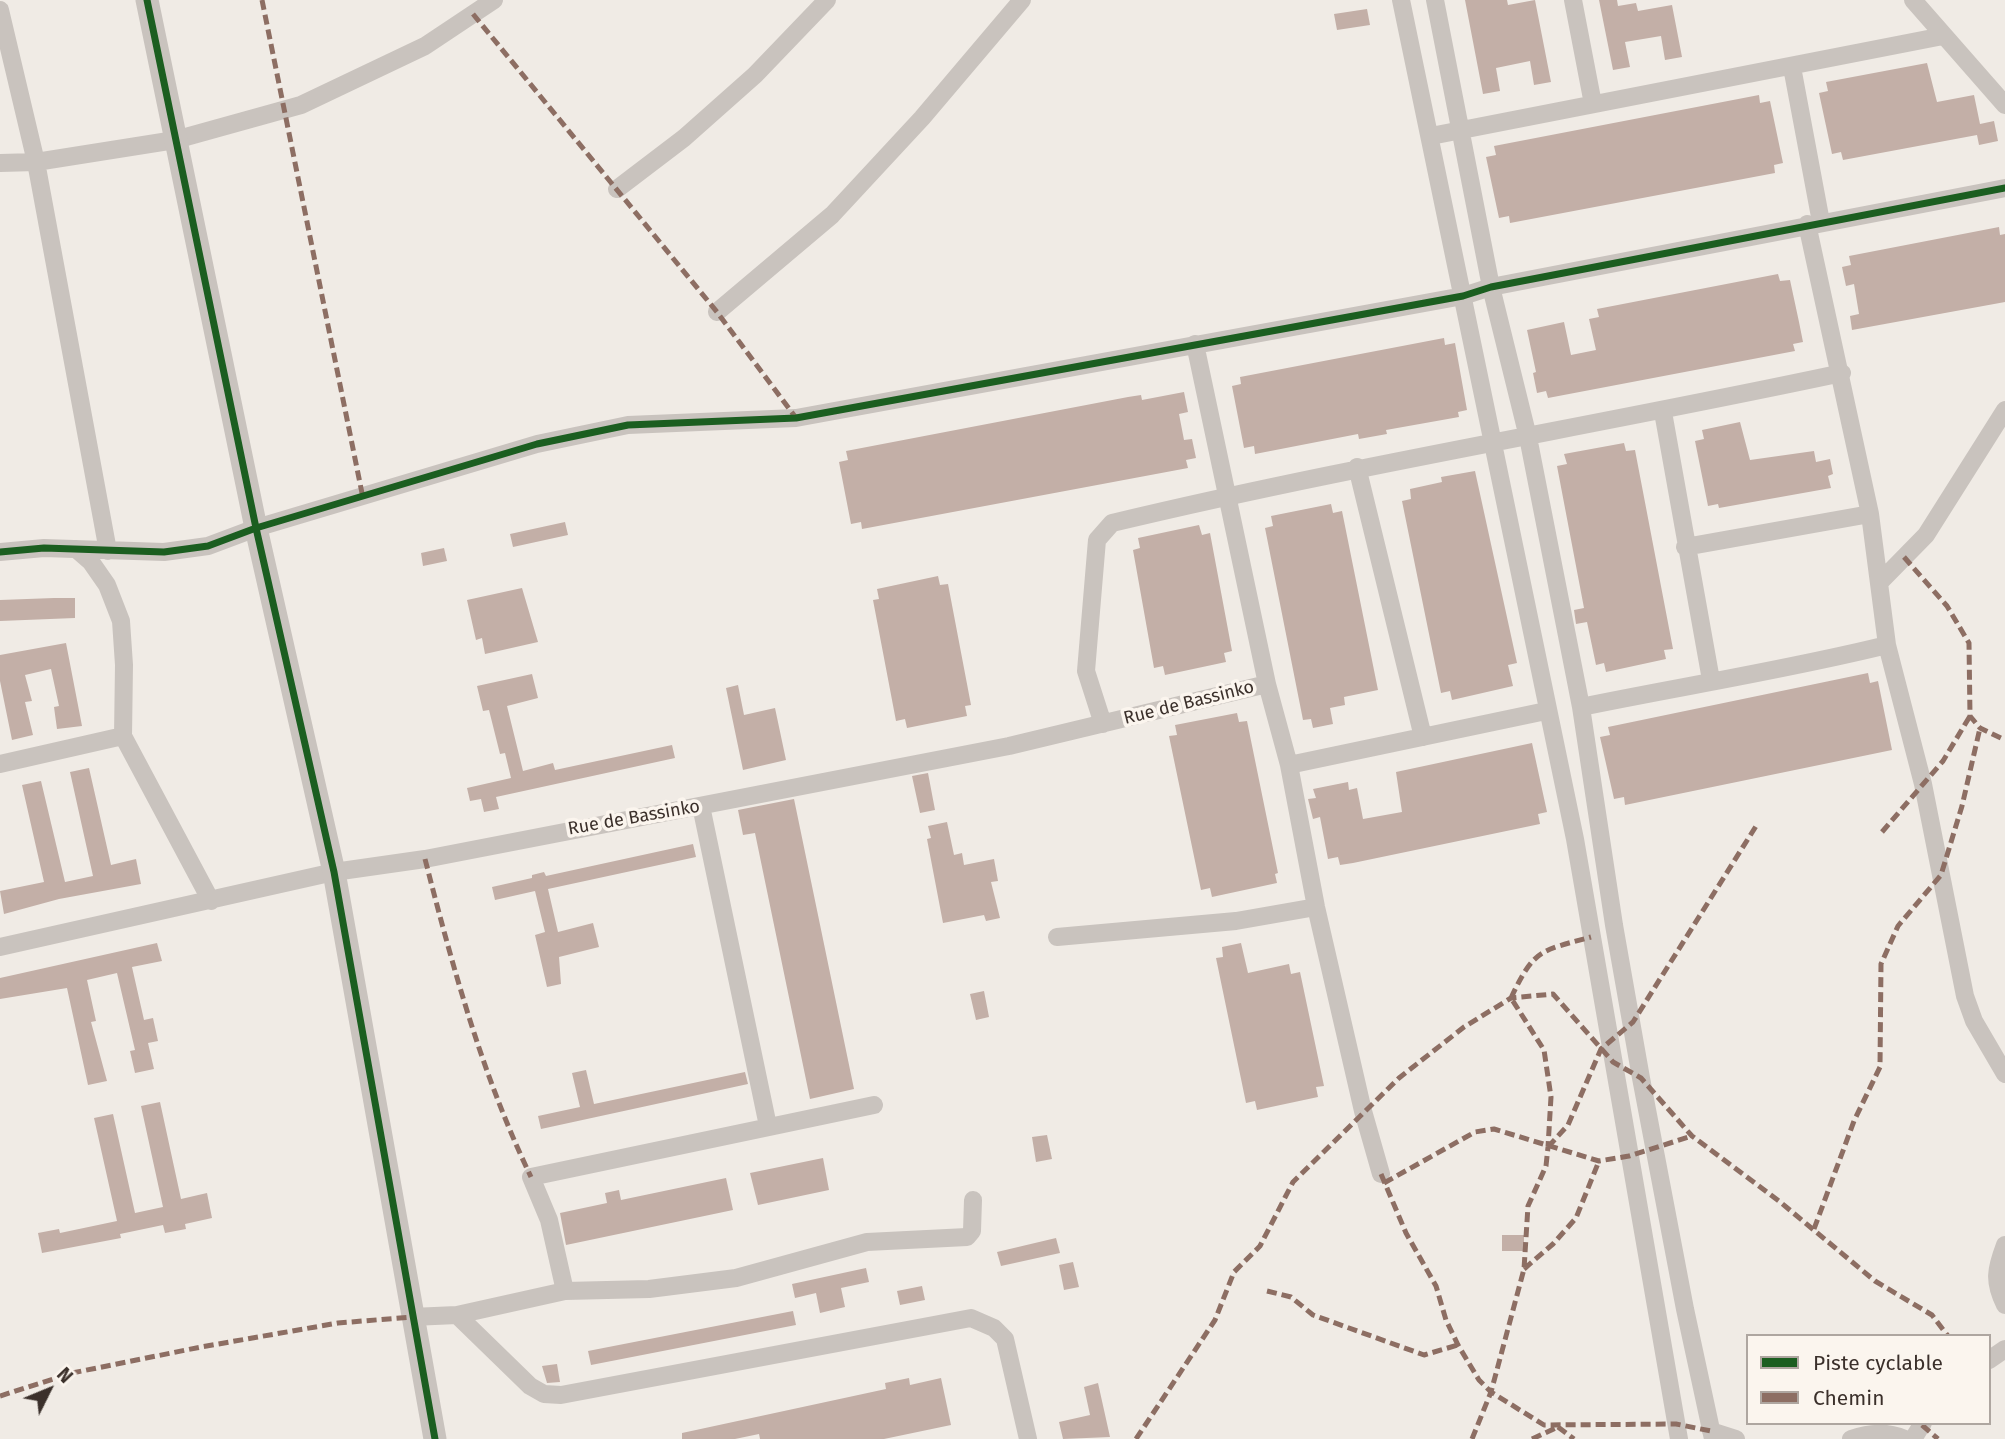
<!DOCTYPE html>
<style>
body{margin:0}
#map{position:relative;width:2005px;height:1439px;overflow:hidden;background:#f0ebe5;font-family:"Fira Sans",sans-serif}
canvas{display:block}
.legend{position:absolute;left:1746px;top:1334px;width:245px;height:91px;box-sizing:border-box;background:#fbf5ee;border:2px solid #aea6a0;margin:0;padding:9px 12px;list-style:none;font-size:21px;color:#3b302b}
.legend li{display:flex;align-items:center;gap:14px;height:35px}
.legend b{width:35px;border:2px solid #aea6a0}
.north{position:absolute;left:14px;top:1355px;width:70px;height:70px;-webkit-text-stroke:5px #fbf5ee;paint-order:stroke;rotate:47deg;font-size:19px;font-weight:700;line-height:28px;text-align:center;color:#3b302b}
.north::after{content:'';display:block;margin:auto;width:24px;height:32px;background:#3b302b;clip-path:polygon(50% 0,100% 100%,50% 72%,0 100%)}
</style>
<div id="map">
<canvas width="2005" height="1439"></canvas>
<ul class="legend">
<li><b style="height:9px;background:#1b5e20"></b>Piste cyclable</li>
<li><b style="height:9px;background:#8d6e63"></b>Chemin</li>
</ul>
<div class="north">N</div>
</div>
<script>
const c = document.querySelector('canvas').getContext('2d');
c.lineJoin = 'round';
function fill(path, color) { c.fillStyle = color; c.fill(path, 'evenodd'); }
function strokePath(path, color, width, dash) { c.strokeStyle = color; c.lineWidth = width; c.lineCap = dash ? 'butt' : 'round'; c.setLineDash(dash || []); c.stroke(path); }
function write(font, color, halo, rows, align = 'center') {
  c.font = font + ' "Fira Sans",sans-serif'; c.lineWidth = 7; c.setLineDash([]); c.textBaseline = 'middle'; c.strokeStyle = halo; c.fillStyle = color; for (const [text, x, y, turn = 0] of rows) {
    c.save(); c.translate(x, y); c.rotate((+turn || 0) * Math.PI / 180); c.textAlign = isNaN(turn) ? turn : align; if (halo) c.strokeText(text, 0, 0); c.fillText(text, 0, 0); c.restore();
  }
}
fill(new Path2D(`
 M 1465,0 L 1507,0 L 1508,5 L 1535,0 L 1551,82 L 1534,85 L 1530,61 L 1496,68 L 1500,91 L 1483,94 Z
 M 1599,0 L 1617,0 L 1618,6 L 1636,3 L 1638,11 L 1672,5 L 1682,57 L 1665,60 L 1661,36 L 1625,42 L 1630,67 L 1613,70 Z
 M 1367,9 L 1370,25 L 1337,30 L 1334,14 Z
 M 1927,63 L 1937,102 L 1974,95 L 1980,124 L 1994,121 L 1998,141 L 1979,145 L 1977,135 L 1843,160 L 1841,152 L 1832,154 L 1819,93 L 1828,91 L 1826,82 Z
 M 1759,95 L 1760,103 L 1770,101 L 1783,163 L 1774,165 L 1775,173 L 1510,223 L 1509,216 L 1499,218 L 1486,157 L 1496,155 L 1494,146 Z
 M 1999,227 L 2000,235 L 2005,234 L 2005,302 L 1852,330 L 1850,316 L 1859,314 L 1854,284 L 1846,286 L 1842,267 L 1851,265 L 1849,256 Z
 M 1778,274 L 1780,281 L 1790,280 L 1799,322 L 1803,342 L 1793,344 L 1795,351 L 1548,398 L 1546,391 L 1537,393 L 1533,373 L 1536,372 L 1527,330 L 1564,322 L 1571,355 L 1596,350 L 1589,319 L 1599,317 L 1597,309 Z
 M 1444,338 L 1445,345 L 1455,343 L 1467,410 L 1458,412 L 1459,417 L 1386,430 L 1387,434 L 1359,439 L 1358,434 L 1255,454 L 1254,446 L 1244,448 L 1232,386 L 1241,384 L 1240,377 Z
 M 1184,392 L 1188,412 L 1179,414 L 1184,440 L 1192,439 L 1196,458 L 1186,460 L 1188,468 L 862,529 L 861,522 L 851,524 L 839,462 L 848,460 L 846,451 L 1128,397 L 1141,395 L 1142,400 Z
 M 1740,422 L 1750,460 L 1814,451 L 1816,462 L 1830,459 L 1833,474 L 1828,476 L 1831,488 L 1719,508 L 1718,504 L 1708,506 L 1695,441 L 1704,439 L 1702,430 Z
 M 1624,443 L 1626,451 L 1635,450 L 1673,649 L 1664,650 L 1666,659 L 1606,672 L 1604,663 L 1596,665 L 1587,622 L 1576,624 L 1574,610 L 1584,608 L 1557,466 L 1567,464 L 1564,454 Z
 M 1475,471 L 1517,663 L 1508,665 L 1513,686 L 1452,700 L 1450,691 L 1441,693 L 1402,501 L 1411,499 L 1410,489 L 1442,482 L 1441,477 Z
 M 1331,504 L 1333,513 L 1342,511 L 1378,690 L 1344,697 L 1345,705 L 1330,708 L 1333,724 L 1313,728 L 1311,719 L 1303,720 L 1265,528 L 1273,526 L 1271,516 Z
 M 565,522 L 568,535 L 513,547 L 510,534 Z
 M 1199,525 L 1202,535 L 1210,533 L 1232,651 L 1224,653 L 1226,662 L 1165,675 L 1163,666 L 1154,668 L 1133,550 L 1140,548 L 1138,538 Z
 M 444,548 L 447,561 L 423,566 L 421,553 Z
 M 938,576 L 940,585 L 948,584 L 971,705 L 965,706 L 967,716 L 907,728 L 905,719 L 896,721 L 873,600 L 879,599 L 877,589 Z
 M 522,588 L 538,642 L 485,654 L 482,638 L 476,640 L 467,600 Z
 M 54,598 L 75,598 L 75,618 L 0,621 L 0,600 Z
 M 66,643 L 82,726 L 57,729 L 54,707 L 59,706 L 51,669 L 25,675 L 32,701 L 25,702 L 33,735 L 12,740 L 0,681 L 0,655 Z
 M 1868,673 L 1870,683 L 1878,681 L 1892,750 L 1625,805 L 1624,797 L 1614,799 L 1600,737 L 1610,735 L 1608,727 Z
 M 532,674 L 538,698 L 507,706 L 523,771 L 553,763 L 555,770 L 672,745 L 675,758 L 496,797 L 499,809 L 484,812 L 481,799 L 470,801 L 467,788 L 511,778 L 505,753 L 500,754 L 489,710 L 483,711 L 477,686 Z
 M 738,685 L 744,715 L 775,708 L 786,760 L 743,770 L 726,688 Z
 M 1237,713 L 1239,722 L 1247,721 L 1278,873 L 1275,874 L 1277,883 L 1212,897 L 1210,888 L 1201,890 L 1169,736 L 1177,735 L 1175,725 Z
 M 1532,743 L 1547,812 L 1538,814 L 1540,824 L 1353,863 L 1340,865 L 1338,857 L 1328,859 L 1320,817 L 1313,819 L 1308,799 L 1316,798 L 1313,789 L 1348,782 L 1349,790 L 1357,788 L 1363,819 L 1402,812 L 1396,772 Z
 M 89,768 L 111,865 L 136,859 L 141,884 L 59,899 L 4,914 L 0,891 L 44,882 L 22,785 L 41,781 L 65,882 L 93,876 L 70,772 Z
 M 928,773 L 935,810 L 920,813 L 912,776 Z
 M 794,799 L 854,1089 L 810,1099 L 755,833 L 743,835 L 738,810 Z
 M 947,822 L 954,855 L 962,853 L 964,865 L 994,859 L 998,881 L 991,882 L 1000,918 L 986,921 L 984,915 L 943,923 L 927,839 L 931,838 L 928,826 Z
 M 693,844 L 696,857 L 548,889 L 558,932 L 593,923 L 599,947 L 559,957 L 561,984 L 547,987 L 535,935 L 545,932 L 535,891 L 495,900 L 492,887 L 532,878 L 532,875 L 544,872 L 546,876 Z
 M 157,943 L 162,961 L 132,967 L 144,1020 L 153,1018 L 158,1041 L 148,1043 L 154,1069 L 135,1073 L 130,1051 L 135,1050 L 117,973 L 87,980 L 96,1021 L 91,1022 L 107,1081 L 88,1085 L 67,988 L 0,999 L 0,978 Z
 M 1241,943 L 1248,973 L 1289,964 L 1291,974 L 1300,972 L 1324,1086 L 1316,1087 L 1318,1097 L 1257,1110 L 1255,1101 L 1246,1103 L 1216,958 L 1223,957 L 1222,947 Z
 M 984,991 L 989,1017 L 976,1020 L 970,994 Z
 M 586,1070 L 594,1104 L 745,1072 L 748,1084 L 541,1129 L 538,1116 L 580,1107 L 572,1073 Z
 M 160,1102 L 181,1199 L 207,1193 L 212,1218 L 185,1224 L 186,1229 L 165,1233 L 163,1225 L 120,1234 L 121,1238 L 42,1253 L 38,1233 L 59,1229 L 60,1233 L 117,1221 L 94,1118 L 113,1114 L 135,1213 L 163,1207 L 141,1106 Z
 M 1047,1135 L 1052,1159 L 1036,1162 L 1032,1137 Z
 M 823,1158 L 829,1190 L 758,1205 L 750,1173 Z
 M 726,1178 L 733,1210 L 566,1245 L 560,1213 L 607,1203 L 605,1193 L 619,1190 L 621,1200 Z
 M 1502,1235 L 1524,1235 L 1524,1251 L 1502,1251 Z
 M 1056,1238 L 1060,1253 L 1001,1266 L 997,1252 Z
 M 1073,1262 L 1079,1287 L 1064,1290 L 1059,1265 Z
 M 866,1268 L 869,1282 L 841,1288 L 845,1307 L 820,1313 L 816,1293 L 795,1298 L 792,1284 Z
 M 922,1286 L 925,1300 L 900,1305 L 897,1291 Z
 M 793,1311 L 796,1325 L 591,1365 L 588,1351 Z
 M 557,1364 L 560,1382 L 547,1383 L 542,1366 Z
 M 909,1378 L 910,1385 L 941,1378 L 951,1425 L 884,1439 L 760,1439 L 759,1434 L 735,1439 L 682,1439 L 682,1433 L 886,1389 L 885,1383 Z
 M 1098,1383 L 1110,1437 L 1063,1439 L 1059,1422 L 1090,1415 L 1084,1387 Z`), '#c3afa7');
strokePath(new Path2D(`
 M 1401,0 L 1575,839 L 1679,1439
 M 1435,0 L 1491,287 L 1528,437 L 1581,707 L 1614,925 L 1641,1078 L 1685,1309 L 1713,1439
 M 1573,0 L 1593,104
 M 1913,0 L 2005,105
 M 0,10 L 36,162 L 108,551
 M 1792,67 L 1821,222
 M 1431,136 L 1943,36
 M 0,163 L 36,162 L 175,140 L 301,105 L 425,46 L 494,0
 M 617,189 L 684,138 L 755,75 L 827,0
 M 1807,224 L 1870,514 L 1887,645 L 1923,784 L 1965,996 L 1974,1021 L 2005,1074
 M 717,312 L 832,215 L 922,118 L 1022,0
 M 1195,344 L 1267,684 L 1289,765 L 1316,907 L 1363,1111 L 1381,1174
 M 1663,412 L 1711,680
 M 1357,467 L 1423,737
 M 1685,547 L 1870,514
 M 76,549 L 91,562 L 107,585 L 121,621 L 124,665 L 123,736 L 211,901
 M 0,552 L 44,548 L 164,552 L 208,546 L 256,528 L 537,444 L 628,425 L 796,418 L 1463,296 L 1491,287 L 2005,188
 M 1879,583 L 1926,535 L 2005,410
 M 1581,707 C 1683,686 1786,670 1887,645
 M 1103,724 L 1086,671 L 1097,540 L 1112,523 C 1354,465 1599,425 1842,373
 M 0,764 L 123,736
 M 1289,765 L 1546,711
 M 701,806 L 768,1126
 M 1057,937 L 1236,921 L 1316,907
 M 0,947 L 334,872 L 425,859 L 1009,746 L 1267,684
 M 2005,1245 C 1996,1269 1993,1281 2005,1305
 M 565,1291 L 549,1220 L 531,1177 L 874,1105
 M 457,1315 L 565,1291 L 649,1289 L 736,1278 L 867,1242 L 967,1237 L 972,1231 L 973,1200
 M 412,1317 L 457,1315 L 530,1386 L 544,1394 L 561,1395 L 971,1318 L 994,1328 L 1005,1339 L 1028,1439
 M 1989,1360 L 2005,1349
 M 1711,1431 L 1736,1439
 M 1851,1439 C 1870,1433 1886,1431 1905,1439
 M 1913,1439 L 1923,1423`), '#c9c3be', 18);
strokePath(new Path2D(`
 M 147,0 L 256,528 L 334,872 L 435,1439`), '#c9c3be', 23);
strokePath(new Path2D(`
 M 262,0 L 363,498
 M 473,14 L 717,312 L 796,418
 M 1904,557 L 1947,606 L 1969,643 L 1970,716 L 1980,728 L 2005,740
 M 1882,832 L 1943,761 L 1970,716
 M 425,859 C 453,968 482,1075 531,1177
 M 1511,998 C 1534,949 1540,951 1591,937
 M 1548,1147 L 1568,1125 L 1601,1049 L 1633,1022 L 1758,823
 M 1381,1174 L 1406,1233 L 1436,1286 L 1446,1320 L 1458,1345 L 1479,1380 L 1491,1392 L 1544,1425 L 1676,1424 L 1711,1431
 M 1384,1183 L 1475,1132 L 1494,1129 L 1599,1161 L 1629,1156 L 1692,1136
 M 1814,1229 L 1854,1121 L 1880,1067 L 1881,964 L 1898,926 L 1941,875 L 1962,806 L 1980,728
 M 1524,1269 L 1553,1244 L 1576,1218 L 1599,1161
 M 1267,1291 L 1291,1297 L 1313,1315 L 1424,1355 L 1458,1345
 M 0,1396 L 72,1373 L 201,1347 L 338,1323 L 412,1317
 M 1922,1425 L 1938,1439
 M 1558,1427 L 1574,1439
 M 1136,1439 L 1215,1320 L 1234,1272 L 1260,1246 L 1293,1182 L 1399,1078 L 1464,1027 L 1511,998 L 1553,994 L 1613,1062 L 1641,1078 L 1692,1136 L 1779,1201 L 1875,1281 L 1932,1315 L 1948,1336
 M 1472,1439 L 1491,1392 L 1524,1269 L 1528,1206 L 1546,1166 L 1548,1147 L 1551,1097 L 1544,1050 L 1511,998
 M 1532,1439 L 1558,1427`), '#8d6e63', 5, [10, 5]);
strokePath(new Path2D(`
 M 147,0 L 256,528 L 334,872 L 435,1439
 M 0,552 L 44,548 L 164,552 L 208,546 L 256,528 L 537,444 L 628,425 L 796,418 L 1463,296 L 1491,287 L 2005,188`), '#1b5e20', 7);
write('18px', '#3b302b', '#fbf5ee', [
 ["Rue de Bassinko",1189,703,-14],
 ["Rue de Bassinko",634,818,-10]
]);
</script>
